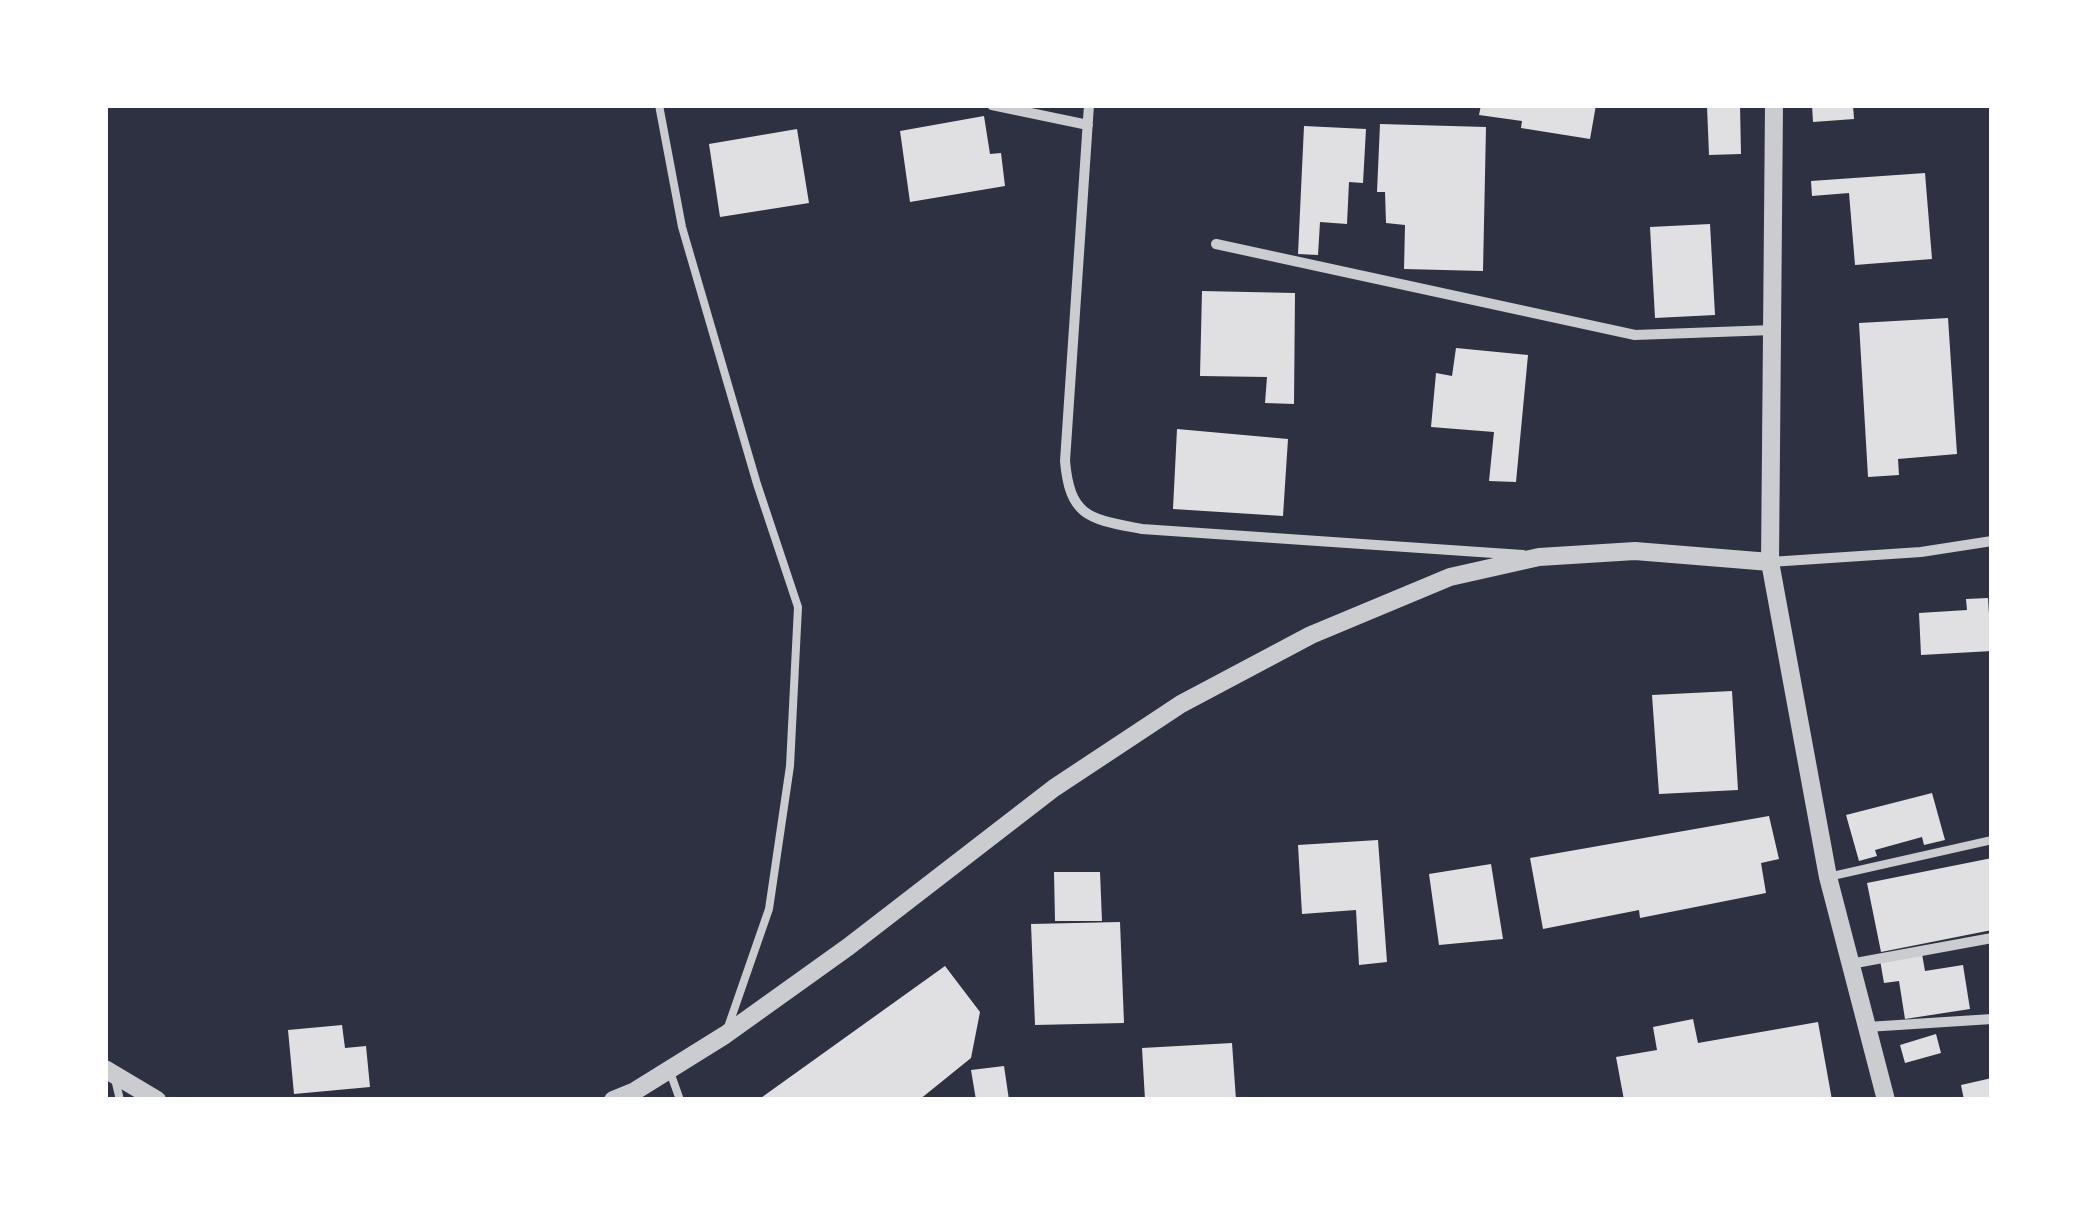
<!DOCTYPE html>
<style>
body{margin:0}
#map{position:relative;width:2097px;height:1205px;overflow:hidden;background:#2d3142;font-family:"DM Sans",sans-serif}
canvas{display:block}
.frame{position:absolute;inset:0;border:108px solid #fff;pointer-events:none}
</style>
<div id="map">
<canvas width="2097" height="1205"></canvas>
<div class="frame"></div>
</div>
<script>
const c = document.querySelector('canvas').getContext('2d');
c.lineJoin = 'round';
function fill(path, color) { c.fillStyle = color; c.fill(path, 'evenodd'); }
function strokePath(path, color, width, dash) { c.strokeStyle = color; c.lineWidth = width; c.lineCap = dash ? 'butt' : 'round'; c.setLineDash(dash || []); c.stroke(path); }
fill(new Path2D(`
 M 1481,105 L 1596,105 L 1590,139 L 1521,128 L 1522,121 L 1479,115 Z
 M 1740,105 L 1741,154 L 1709,155 L 1707,106 Z
 M 1812,105 L 1853,105 L 1854,119 L 1813,122 Z
 M 984,116 L 990,154 L 1001,153 L 1005,186 L 910,202 L 900,131 Z
 M 1380,124 L 1486,127 L 1483,271 L 1404,269 L 1405,225 L 1386,223 L 1385,192 L 1377,192 Z
 M 1304,126 L 1366,129 L 1363,183 L 1349,182 L 1347,224 L 1320,222 L 1318,255 L 1298,254 Z
 M 797,129 L 809,203 L 720,217 L 709,144 Z
 M 1925,173 L 1932,259 L 1855,265 L 1849,193 L 1812,196 L 1811,181 Z
 M 1710,224 L 1715,315 L 1655,318 L 1650,227 Z
 M 1202,291 L 1295,293 L 1294,404 L 1265,403 L 1267,377 L 1200,376 Z
 M 1948,318 L 1957,454 L 1898,459 L 1899,475 L 1868,477 L 1859,323 Z
 M 1456,348 L 1528,355 L 1516,482 L 1489,481 L 1494,432 L 1431,427 L 1436,373 L 1452,376 Z
 M 1177,429 L 1288,439 L 1283,516 L 1173,509 Z
 M 1988,598 L 1989,614 L 1992,614 L 1992,651 L 1921,655 L 1919,613 L 1967,610 L 1966,599 Z
 M 1732,691 L 1738,790 L 1659,794 L 1652,695 Z
 M 1932,793 L 1945,840 L 1924,845 L 1922,837 L 1875,850 L 1877,856 L 1859,861 L 1846,815 Z
 M 1769,816 L 1779,859 L 1761,863 L 1766,893 L 1640,918 L 1639,910 L 1543,929 L 1530,858 Z
 M 1378,840 L 1387,962 L 1359,965 L 1356,910 L 1302,914 L 1298,845 Z
 M 1992,858 L 1992,930 L 1881,952 L 1867,883 Z
 M 1491,864 L 1503,939 L 1439,945 L 1429,874 Z
 M 1054,872 L 1100,872 L 1102,921 L 1055,921 Z
 M 1120,922 L 1124,1023 L 1035,1025 L 1031,924 Z
 M 1922,954 L 1925,971 L 1963,965 L 1970,1009 L 1905,1019 L 1899,981 L 1884,983 L 1880,960 Z
 M 945,966 L 980,1012 L 971,1058 L 919,1100 L 758,1100 Z
 M 1693,1019 L 1698,1043 L 1818,1022 L 1832,1100 L 1624,1100 L 1616,1057 L 1657,1050 L 1653,1027 Z
 M 342,1025 L 345,1048 L 366,1046 L 370,1087 L 294,1094 L 288,1030 Z
 M 1936,1034 L 1941,1053 L 1905,1063 L 1900,1045 Z
 M 1232,1043 L 1236,1100 L 1145,1100 L 1142,1048 Z
 M 1004,1066 L 1009,1100 L 976,1100 L 971,1070 Z
 M 1992,1078 L 1992,1100 L 1964,1100 L 1961,1085 Z`), '#e0e0e3');
strokePath(new Path2D(`
 M 659,105 L 682,227 L 757,484 L 798,607 L 790,766 L 769,909 L 728,1027
 M 1828,877 L 1992,840
 M 669,1069 L 680,1100
 M 115,1079 L 120,1100`), '#caccd0', 8);
strokePath(new Path2D(`
 M 992,105 L 1088,125
 M 1089,105 L 1065,461 C 1070,518 1090,519 1142,529 L 1523,555
 M 1216,244 L 1635,335 L 1773,330
 M 1770,562 L 1921,552 L 1992,541
 M 1850,964 L 1992,938
 M 1867,1027 L 1992,1019`), '#caccd0', 10);
strokePath(new Path2D(`
 M 1774,105 L 1770,562 L 1828,877 L 1886,1100
 M 105,1069 L 157,1100
 M 613,1100 L 635,1091 L 725,1035 L 848,947 L 1054,788 L 1181,704 L 1311,635 L 1450,577 L 1539,557 L 1635,551 L 1770,562`), '#caccd0', 18);
</script>
